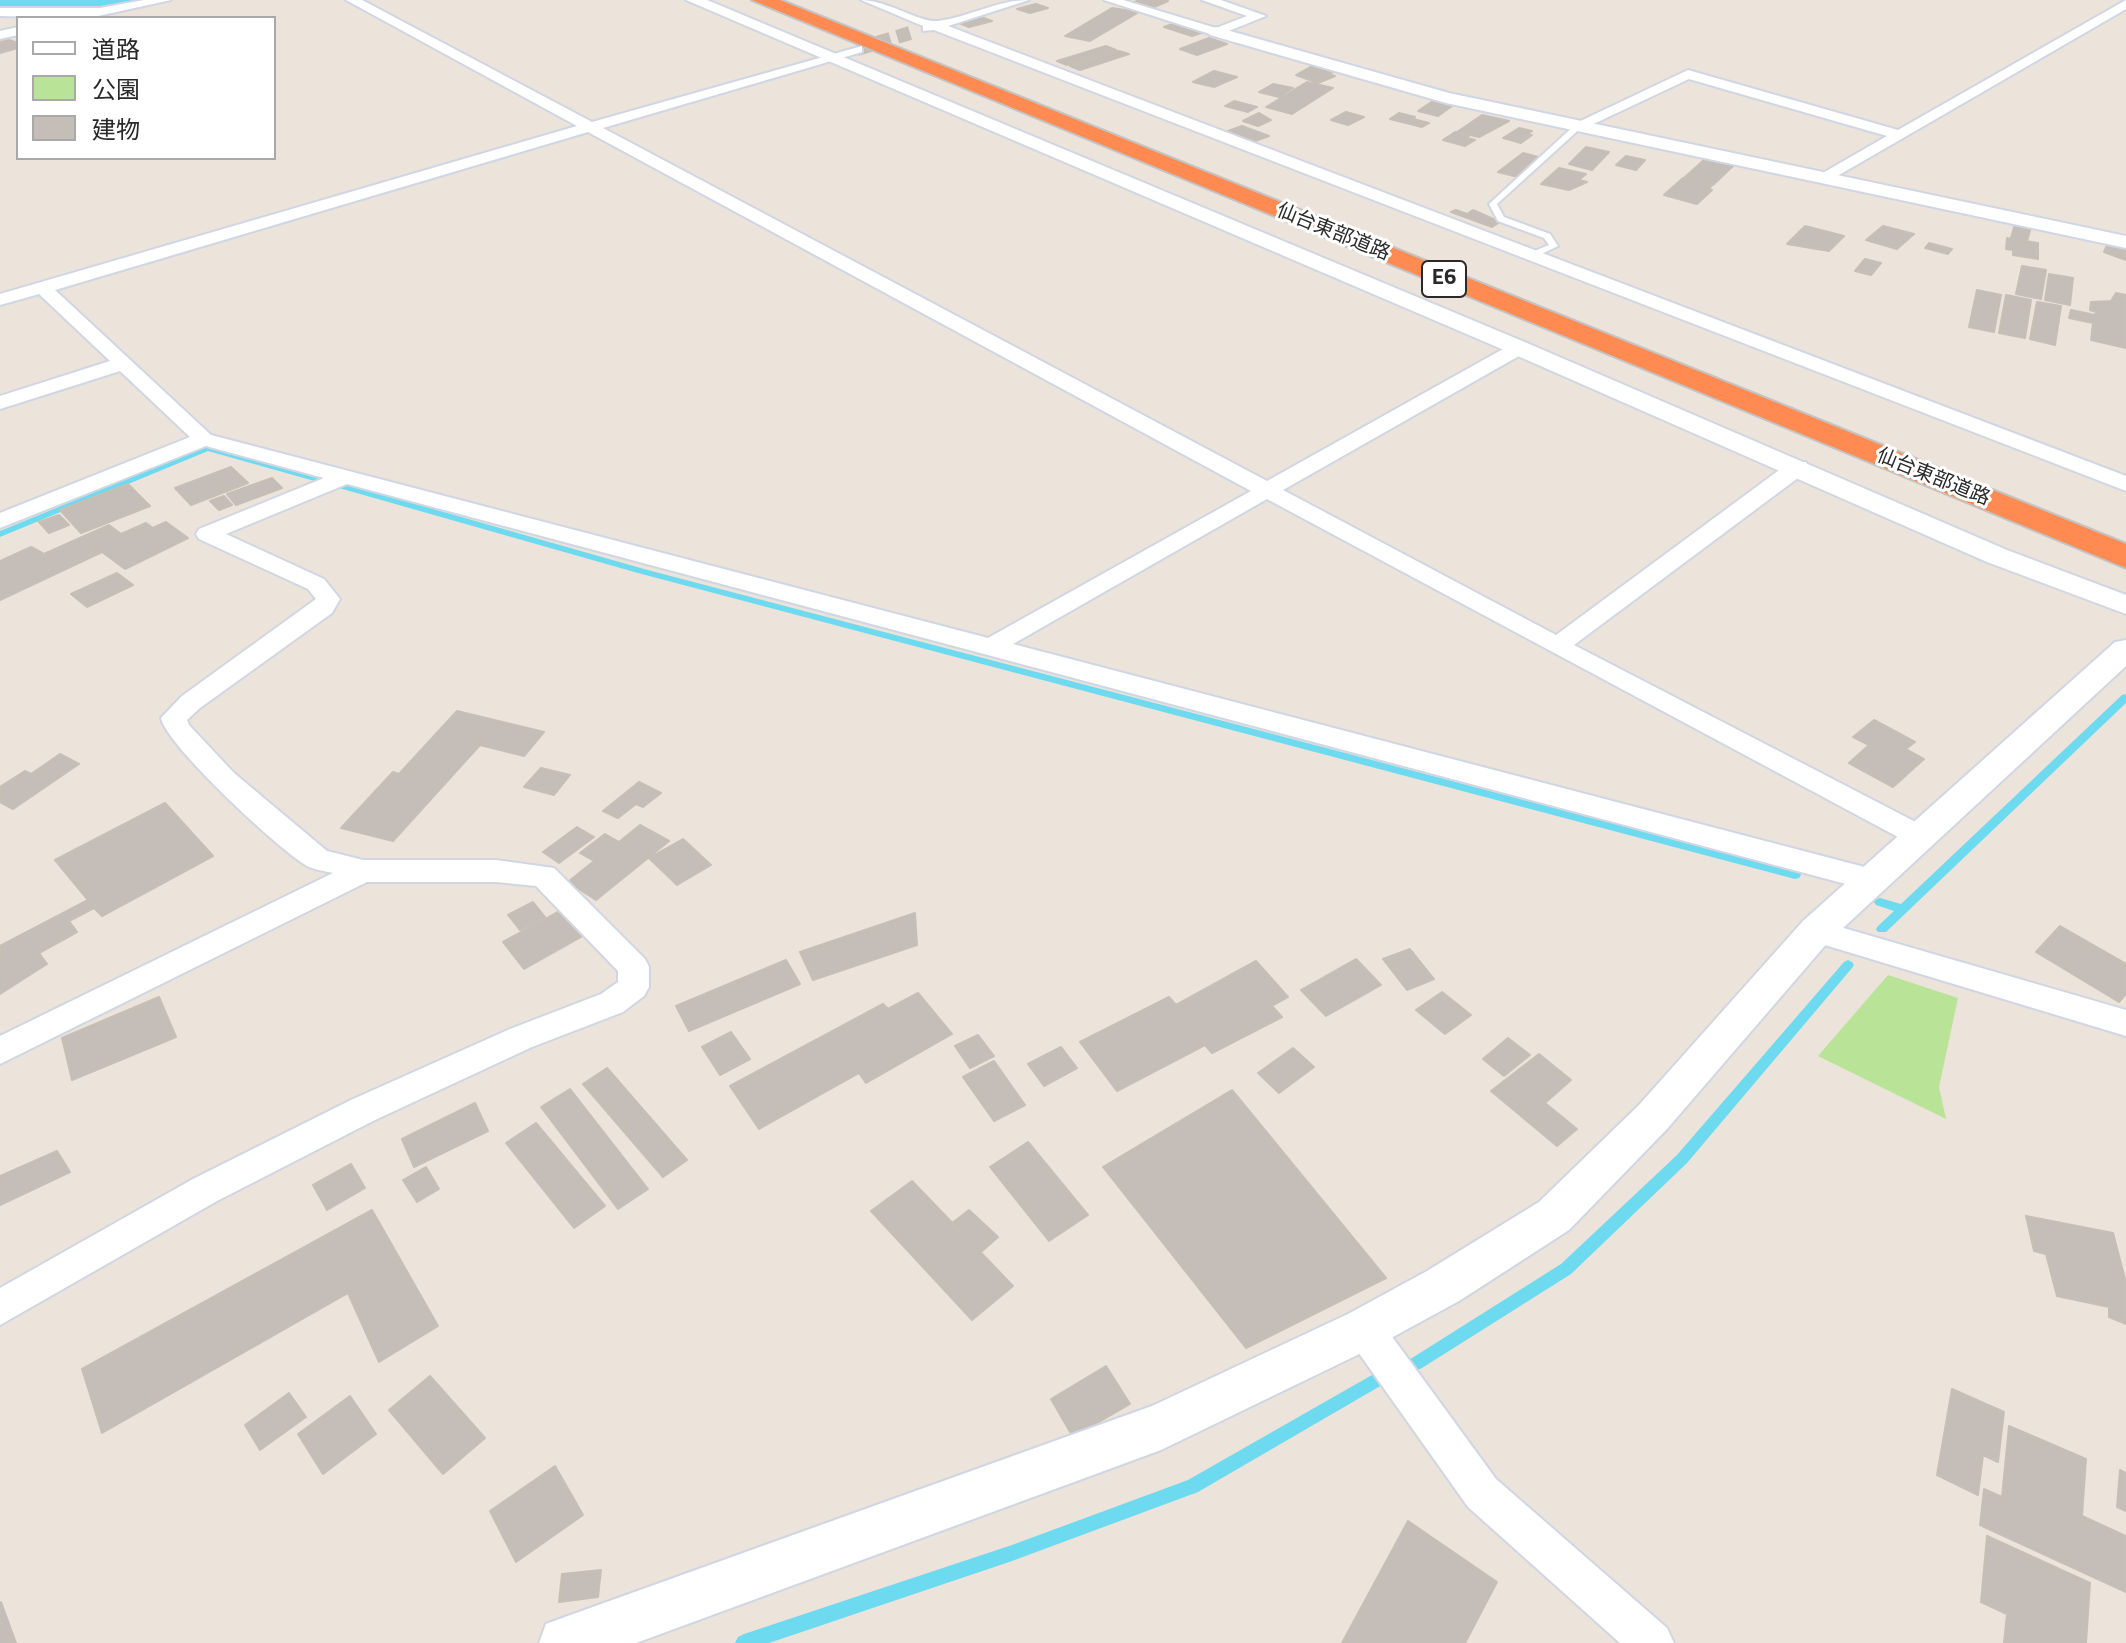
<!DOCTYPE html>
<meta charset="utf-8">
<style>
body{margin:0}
#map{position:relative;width:2126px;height:1643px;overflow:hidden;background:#ece3db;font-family:"Titillium Web","Noto Sans JP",sans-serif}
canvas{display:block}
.legend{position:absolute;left:16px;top:16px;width:260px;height:144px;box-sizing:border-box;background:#fff;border:2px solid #a9a9a9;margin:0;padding:10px 14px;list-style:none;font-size:24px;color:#292929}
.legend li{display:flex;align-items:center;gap:16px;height:40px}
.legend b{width:40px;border:2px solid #a9a9a9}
</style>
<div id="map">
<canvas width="2126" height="1643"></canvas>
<ul class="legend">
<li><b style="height:10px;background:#fff"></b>道路</li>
<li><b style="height:22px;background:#b9e397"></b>公園</li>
<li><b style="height:22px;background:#c4bdb8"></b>建物</li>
</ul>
</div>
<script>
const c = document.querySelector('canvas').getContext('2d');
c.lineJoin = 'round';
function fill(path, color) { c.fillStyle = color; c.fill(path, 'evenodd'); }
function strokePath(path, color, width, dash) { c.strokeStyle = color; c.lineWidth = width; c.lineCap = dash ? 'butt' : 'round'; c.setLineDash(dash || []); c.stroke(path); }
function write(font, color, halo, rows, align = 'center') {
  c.font = font + ' "Titillium Web","Noto Sans JP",sans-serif'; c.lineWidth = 6; c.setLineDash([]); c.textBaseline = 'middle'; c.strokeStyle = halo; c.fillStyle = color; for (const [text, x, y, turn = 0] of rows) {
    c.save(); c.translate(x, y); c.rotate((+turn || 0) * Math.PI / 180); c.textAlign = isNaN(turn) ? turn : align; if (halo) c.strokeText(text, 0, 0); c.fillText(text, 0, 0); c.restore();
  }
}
fill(new Path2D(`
 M 1888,975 L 1958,998 L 1939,1087 L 1946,1119 L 1818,1056 Z`), '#b9e397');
fill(new Path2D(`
 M 207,446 L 324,478 L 325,480 L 321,483 L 318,482 L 208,451 L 0,537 L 0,531 Z
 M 342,483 L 644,569 L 1795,871 L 1799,872 L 1801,875 L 1799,878 L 1795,879 L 638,573 L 339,488 L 338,486 Z
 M 2126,694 L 2126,703 L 1886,932 L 1878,932 L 1876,929 L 1878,926 L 1894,911 L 1876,905 L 1874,902 L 1876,899 L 1880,898 L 1901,904 L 2122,695 Z
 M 1848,960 L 1852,962 L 1854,965 L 1852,968 L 1687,1163 L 1571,1274 L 1422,1368 L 1382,1385 L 1198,1492 L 1012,1561 L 769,1643 L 735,1643 L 738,1637 L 744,1634 L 1012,1545 L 1188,1480 L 1372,1375 L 1412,1358 L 1561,1264 L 1677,1155 L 1844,962 Z`), '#6ddaef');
fill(new Path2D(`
 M 0,0 L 132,0 L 128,6 L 79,16 L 0,17 Z`), '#6ddaef');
const building = new Path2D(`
 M 1138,0 L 1165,0 L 1168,1 L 1152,8 L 1131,4 Z
 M 1036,4 L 1048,8 L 1030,13 L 1017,9 Z
 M 1112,8 L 1139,12 L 1090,41 L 1065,36 Z
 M 981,17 L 992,21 L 969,27 L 959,23 Z
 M 1175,23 L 1204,32 L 1192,36 L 1164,27 Z
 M 1209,38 L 1227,44 L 1197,55 L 1180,49 Z
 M 9,40 L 18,43 L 18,48 L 0,53 L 0,42 Z
 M 1106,46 L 1116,50 L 1067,65 L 1057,61 Z
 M 1119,51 L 1129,54 L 1080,70 L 1070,66 Z
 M 1312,66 L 1333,72 L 1328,74 L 1335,76 L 1318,83 L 1296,75 Z
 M 1214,71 L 1237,77 L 1214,87 L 1193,82 Z
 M 1307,82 L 1333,88 L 1292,114 L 1266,107 Z
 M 1273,84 L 1293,88 L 1279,97 L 1259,92 Z
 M 1234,101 L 1257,107 L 1248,112 L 1225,106 Z
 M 1433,101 L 1452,106 L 1438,116 L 1418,111 Z
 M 1346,112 L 1364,117 L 1348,125 L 1331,120 Z
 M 1259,113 L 1271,120 L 1258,126 L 1243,121 Z
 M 1399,113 L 1415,117 L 1413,119 L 1429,123 L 1422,127 L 1390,119 Z
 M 1482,115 L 1509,121 L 1479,137 L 1457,132 Z
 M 1242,126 L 1269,136 L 1255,141 L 1228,131 Z
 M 1519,128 L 1532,131 L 1528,134 L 1532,135 L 1521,143 L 1503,138 Z
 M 1455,132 L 1469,136 L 1467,138 L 1475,140 L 1465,146 L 1443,140 Z
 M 1586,147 L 1609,152 L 1592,170 L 1569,164 Z
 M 1523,153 L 1542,158 L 1518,177 L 1498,172 Z
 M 1626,156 L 1645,160 L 1636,170 L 1616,165 Z
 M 1706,158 L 1734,165 L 1713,185 L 1684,178 Z
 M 1559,168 L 1586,174 L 1579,180 L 1587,182 L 1569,190 L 1541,184 Z
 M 1683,178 L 1712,185 L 1709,189 L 1712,190 L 1697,204 L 1664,195 Z
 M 1456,210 L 1467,214 L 1473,210 L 1500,222 L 1492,227 L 1451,212 Z
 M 2015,224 L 2031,227 L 2027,241 L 2011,238 Z
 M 1805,226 L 1844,236 L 1829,251 L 1787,244 Z
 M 1883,226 L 1914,234 L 1897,249 L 1866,240 Z
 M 2007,238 L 2038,243 L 2038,259 L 2013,255 L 2013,250 L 2006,249 Z
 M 1929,243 L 1952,249 L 1948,254 L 1925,248 Z
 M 2108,243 L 2126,247 L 2126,260 L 2104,252 Z
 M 1865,259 L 1881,263 L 1871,275 L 1855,271 Z
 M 2022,266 L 2046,270 L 2041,299 L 2016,294 Z
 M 2049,274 L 2073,278 L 2070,305 L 2045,300 Z
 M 1977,290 L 2001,295 L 1994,332 L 1969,327 Z
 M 2116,293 L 2126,295 L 2126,348 L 2091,340 L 2093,323 L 2069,318 L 2071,310 L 2095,315 L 2096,312 L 2090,310 L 2091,302 L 2111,301 Z
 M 2006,295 L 2031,300 L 2025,338 L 1999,333 Z
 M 2037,302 L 2061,306 L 2055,345 L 2030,339 Z
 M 231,467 L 248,483 L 191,505 L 175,488 Z
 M 272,478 L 282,488 L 236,505 L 227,494 Z
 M 128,484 L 150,506 L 81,533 L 60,510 Z
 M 224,496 L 232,505 L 219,510 L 210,501 Z
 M 59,515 L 69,525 L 49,533 L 39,522 Z
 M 166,522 L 188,538 L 125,569 L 102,552 L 0,600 L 0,561 L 31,547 L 44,554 L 109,525 L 121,534 L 146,523 L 153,528 Z
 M 117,573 L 133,585 L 87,607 L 71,594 Z
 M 457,711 L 544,732 L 524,756 L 480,745 L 393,841 L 341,828 L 393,772 L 399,774 Z
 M 1874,720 L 1915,742 L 1906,749 L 1924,759 L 1893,787 L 1849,763 L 1869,745 L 1853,737 Z
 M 60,754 L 79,764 L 13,809 L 0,802 L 0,787 L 25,771 L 31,774 Z
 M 541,768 L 570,775 L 554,795 L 524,787 Z
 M 639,782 L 661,793 L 643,807 L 636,804 L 618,818 L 603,811 Z
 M 165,803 L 213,856 L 102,916 L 94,908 L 69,921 L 77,932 L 39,953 L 47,964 L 0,994 L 0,946 L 88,900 L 55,860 Z
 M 640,825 L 669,841 L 596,900 L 568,882 L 594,861 L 580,853 L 605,834 L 619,842 Z
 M 577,827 L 594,837 L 559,863 L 543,852 Z
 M 683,839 L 711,865 L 677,885 L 649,858 Z
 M 533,902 L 545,917 L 520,930 L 508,915 Z
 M 560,911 L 581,937 L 524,969 L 503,942 Z
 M 915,913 L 917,945 L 813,980 L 800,952 Z
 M 2060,926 L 2126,964 L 2126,994 L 2119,1002 L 2036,952 Z
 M 1410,949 L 1434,979 L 1407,990 L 1383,959 Z
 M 1356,959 L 1381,985 L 1326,1016 L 1301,990 Z
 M 786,960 L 800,984 L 689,1031 L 676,1006 Z
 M 1256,961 L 1288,997 L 1272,1006 L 1282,1017 L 1212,1053 L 1205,1045 L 1117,1091 L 1080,1042 L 1169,997 L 1176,1005 Z
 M 1442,992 L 1471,1015 L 1445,1034 L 1416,1010 Z
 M 918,993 L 952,1034 L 866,1083 L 859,1073 L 759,1129 L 730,1086 L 883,1004 L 888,1009 Z
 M 159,997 L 176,1037 L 72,1080 L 62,1038 Z
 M 731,1032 L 750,1059 L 720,1075 L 702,1047 Z
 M 978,1035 L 994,1056 L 970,1068 L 955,1046 Z
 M 1508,1038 L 1530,1055 L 1504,1076 L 1483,1059 Z
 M 1061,1047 L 1077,1068 L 1044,1086 L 1028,1064 Z
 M 1293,1048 L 1314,1067 L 1279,1093 L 1258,1073 Z
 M 1539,1054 L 1571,1080 L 1545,1103 L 1577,1129 L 1557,1146 L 1491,1091 Z
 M 994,1061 L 1025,1105 L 994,1121 L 963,1077 Z
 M 607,1068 L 687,1160 L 663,1177 L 583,1084 Z
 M 570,1089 L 648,1189 L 618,1209 L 541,1107 Z
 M 1232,1090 L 1386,1278 L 1246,1348 L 1103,1167 Z
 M 475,1103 L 488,1131 L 414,1167 L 402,1139 Z
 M 536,1123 L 605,1206 L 574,1228 L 506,1143 Z
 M 1028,1142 L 1088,1215 L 1049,1241 L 990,1167 Z
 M 57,1151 L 70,1172 L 0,1205 L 0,1176 Z
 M 351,1164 L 365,1188 L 327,1210 L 313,1185 Z
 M 426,1167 L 439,1189 L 417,1202 L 403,1180 Z
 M 912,1181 L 1013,1286 L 972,1320 L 871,1211 Z
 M 372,1210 L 438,1326 L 379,1362 L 348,1293 L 102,1433 L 82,1369 Z
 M 969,1210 L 998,1237 L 981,1252 L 951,1224 Z
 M 2026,1216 L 2113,1233 L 2126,1283 L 2126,1324 L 2109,1317 L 2109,1307 L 2057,1296 L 2046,1254 L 2034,1251 Z
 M 1106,1366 L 1130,1404 L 1073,1437 L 1051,1399 Z
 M 430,1376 L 485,1438 L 443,1474 L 389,1410 Z
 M 1952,1389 L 2004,1412 L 1998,1462 L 1983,1455 L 1978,1495 L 1937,1475 Z
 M 289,1393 L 306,1417 L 260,1450 L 245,1425 Z
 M 350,1396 L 376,1434 L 323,1474 L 298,1434 Z
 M 2009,1426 L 2086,1459 L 2082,1516 L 2126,1536 L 2126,1592 L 1980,1525 L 1984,1489 L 2002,1497 Z
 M 555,1466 L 583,1515 L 516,1562 L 490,1511 Z
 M 2120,1470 L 2126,1473 L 2126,1511 L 2117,1507 Z
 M 1408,1521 L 1497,1582 L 1465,1643 L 1342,1643 Z
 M 1987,1536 L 2090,1583 L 2086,1643 L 2004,1643 L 2007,1614 L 1981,1602 Z
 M 601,1570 L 598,1597 L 559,1602 L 562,1574 Z
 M 1,1602 L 16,1643 L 0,1643 Z`);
fill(building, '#c4bdb8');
strokePath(building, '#c7bfb5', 2);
strokePath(new Path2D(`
 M 857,49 L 910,33`), '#c5beb7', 14, [14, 7]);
const service = new Path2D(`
 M 1577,123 L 1584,125 L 1497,204 L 1504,217 L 1550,234 L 1558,246 L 1533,258 L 1527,258 L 1527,254 L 1549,245 L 1544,238 L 1498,221 L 1489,204 Z`);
const minor = new Path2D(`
 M 144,0 L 171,0 L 89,18 L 0,16 L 0,8 L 100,8 Z
 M 346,0 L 362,0 L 592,122 L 862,46 L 862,52 L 603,128 L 1267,481 L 1512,344 L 1526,344 L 1529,348 L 1526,352 L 1283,490 L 1556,635 L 1790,462 L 1806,462 L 1809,467 L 1806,472 L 1574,645 L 1931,830 L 1935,837 L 1931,844 L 1921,847 L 1911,844 L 1267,499 L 1013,644 L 1872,869 L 1882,872 L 1887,880 L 1882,888 L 1872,891 L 347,484 L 226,534 L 324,579 L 340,599 L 332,613 L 200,708 L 187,720 L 189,725 L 234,773 L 327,851 L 363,860 L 496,860 L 554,868 L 645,959 L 649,967 L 649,987 L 644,996 L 623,1012 L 532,1047 L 375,1120 L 217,1201 L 0,1325 L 0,1288 L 193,1179 L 351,1100 L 510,1029 L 601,994 L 618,982 L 618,971 L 536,886 L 496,882 L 367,882 L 0,1064 L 0,1036 L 333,873 C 325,871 316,870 309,867 C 282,853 166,745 161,718 L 182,696 L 316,599 L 308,589 L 199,539 L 196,534 L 199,529 L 324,478 L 206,446 L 0,528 L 0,513 L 190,437 L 120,371 L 0,409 L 0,396 L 110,361 L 39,294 L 0,305 L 0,294 L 577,126 ZM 588,132 L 1251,491 L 988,638 L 211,435 L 55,290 Z
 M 861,0 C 887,0 920,23 938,21 C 970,17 997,0 1029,0 L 948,26 L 2126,476 L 2126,491 L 934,30 L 923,31 L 923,26 Z
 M 1104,0 L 1123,0 L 1216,28 L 1247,16 L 1202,0 L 1221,0 L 1266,16 L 1216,36 Z
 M 2126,0 L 2126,9 L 1827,182 L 1821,180 L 1821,174 L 1887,136 L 1689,79 L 1585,128 L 1572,125 L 1688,70 L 1898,130 Z
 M 18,27 L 18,35 L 0,39 L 0,31 Z
 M 1816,920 L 2126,1010 L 2126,1036 L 1805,939 L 1801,931 L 1805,923 Z
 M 1364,1311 L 1377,1316 L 1496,1479 L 1667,1628 L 1674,1643 L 1620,1643 L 1468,1507 L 1351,1342 L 1345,1329 L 1351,1316 Z`);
const tertiary = new Path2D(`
 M 686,0 L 707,0 L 1527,343 L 2007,550 L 2126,595 L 2126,614 L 1987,562 L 1511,353 Z
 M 1216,27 L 1449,93 L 2126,236 L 2126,248 L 1446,103 L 1210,35 L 1208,32 Z
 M 2126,640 L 2126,666 L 1829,941 L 1667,1129 L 1569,1230 L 1459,1301 L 1380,1344 L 1161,1450 L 636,1643 L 539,1643 L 546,1624 L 565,1617 L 1152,1406 L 1348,1314 L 1427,1271 L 1539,1202 L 1639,1105 L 1803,921 L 2115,642 Z`);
const motorway = new Path2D(`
 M 752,0 L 780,0 L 2126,544 L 2126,568 Z`);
strokePath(service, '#d0d6e2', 4);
strokePath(minor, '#d0d6e2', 4);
strokePath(tertiary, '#d0d6e2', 4);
strokePath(motorway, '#c3c3c3', 4);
fill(service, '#fff');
fill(minor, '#fff');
fill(tertiary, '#fff');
fill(motorway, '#ff8b53');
write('20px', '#292929', '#fff', [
 ["仙台東部道路",1333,233,22],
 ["仙台東部道路",1933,478,22]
]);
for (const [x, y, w] of [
 [1444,279,44]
]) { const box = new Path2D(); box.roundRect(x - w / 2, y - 18, w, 36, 6); c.fillStyle = '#fff'; c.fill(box); strokePath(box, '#292929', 2); }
write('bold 22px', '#292929', null, [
 ["E6",1444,279]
]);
</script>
